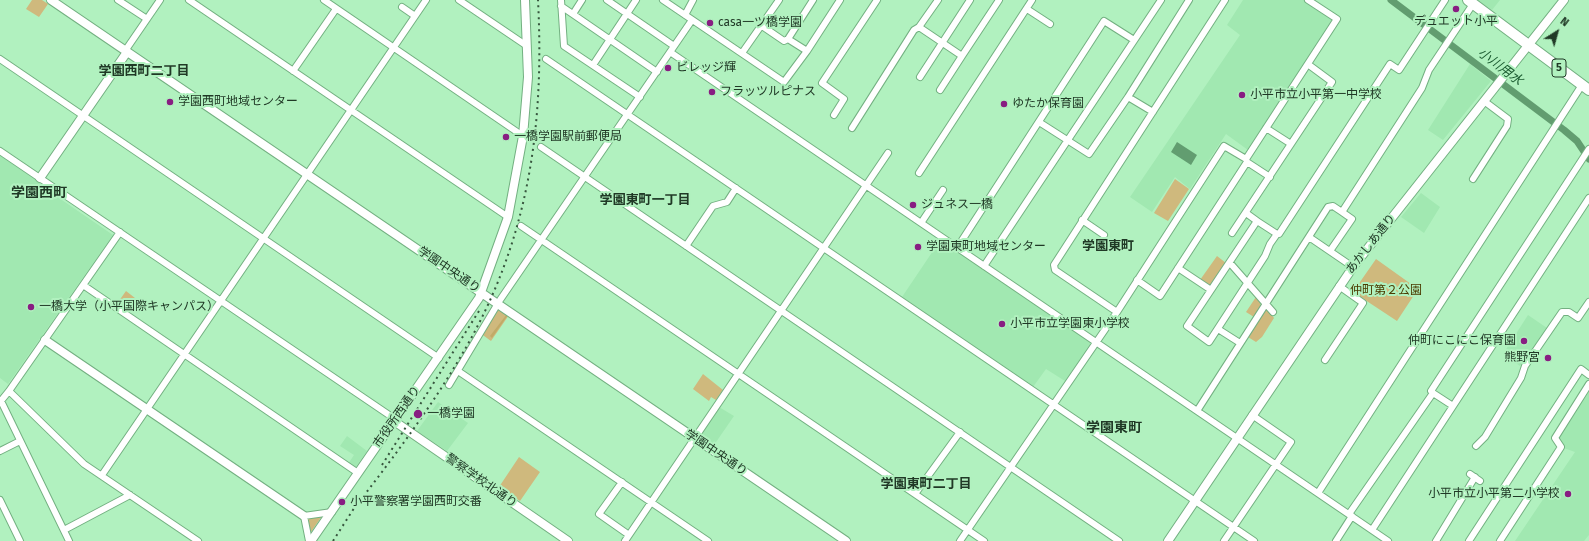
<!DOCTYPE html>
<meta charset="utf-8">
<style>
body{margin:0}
#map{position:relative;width:1589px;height:541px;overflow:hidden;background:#b1f1bf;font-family:"Fira Sans",sans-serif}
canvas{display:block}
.north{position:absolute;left:1537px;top:12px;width:40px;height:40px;-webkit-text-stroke:3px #b1f1bf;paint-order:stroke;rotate:37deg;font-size:11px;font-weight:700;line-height:16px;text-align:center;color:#203926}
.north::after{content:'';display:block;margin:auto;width:14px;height:18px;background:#203926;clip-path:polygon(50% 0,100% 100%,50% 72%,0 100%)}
</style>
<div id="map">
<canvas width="1589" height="541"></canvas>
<div class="north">N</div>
</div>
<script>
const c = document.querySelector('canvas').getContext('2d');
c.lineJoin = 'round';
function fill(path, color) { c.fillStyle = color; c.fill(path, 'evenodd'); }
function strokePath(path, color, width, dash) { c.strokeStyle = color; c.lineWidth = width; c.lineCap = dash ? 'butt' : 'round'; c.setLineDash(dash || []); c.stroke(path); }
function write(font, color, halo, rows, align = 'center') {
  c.font = font + ' "Fira Sans","Noto Sans JP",sans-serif'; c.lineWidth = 4; c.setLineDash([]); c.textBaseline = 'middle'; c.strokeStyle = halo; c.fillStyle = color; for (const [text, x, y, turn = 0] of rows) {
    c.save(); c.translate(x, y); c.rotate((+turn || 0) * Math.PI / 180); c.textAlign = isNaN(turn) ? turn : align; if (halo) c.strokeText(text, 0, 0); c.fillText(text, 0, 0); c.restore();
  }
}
fill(new Path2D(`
 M 1243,0 L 1304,0 L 1333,19 L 1248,150 L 1226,134 L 1190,189 L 1175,177 L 1152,212 L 1130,197 L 1240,35 L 1227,25 Z
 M 1477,0 L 1500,0 L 1492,10 Z
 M 1470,64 L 1491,81 L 1443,140 L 1428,130 Z
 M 0,155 L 41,183 L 40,185 L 113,235 L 8,384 L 0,378 Z
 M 1421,193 L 1440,207 L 1424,233 L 1401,217 Z
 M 941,239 L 1092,342 L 1065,381 L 1046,369 L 1033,387 L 902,297 Z
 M 1528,315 L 1547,328 L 1520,366 L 1503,354 Z
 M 1589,384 L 1589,535 L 1584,541 L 1515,541 L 1575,452 L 1561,447 L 1555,438 Z
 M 438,402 L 468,423 L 447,451 L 417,431 Z
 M 719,407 L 734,416 L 714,445 L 700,435 Z
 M 347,436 L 367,451 L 355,468 L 348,464 L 354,455 L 340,446 Z`), '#a1e8b1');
fill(new Path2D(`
 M 32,0 L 42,0 L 48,4 L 39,17 L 26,9 Z
 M 1175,179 L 1189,189 L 1168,221 L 1154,213 Z
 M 1217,256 L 1226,263 L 1213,284 L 1209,285 L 1200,280 Z
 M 1376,259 L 1418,289 L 1397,321 L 1353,292 Z
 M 126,291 L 135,298 L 126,311 L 116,305 Z
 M 1256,297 C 1264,306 1260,308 1254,317 L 1246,312 Z
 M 497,307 L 509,315 L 491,341 L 480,333 Z
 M 1264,310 L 1268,310 L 1274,318 L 1262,337 L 1256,342 L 1248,337 Z
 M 703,374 L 723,390 L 716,400 L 711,397 L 709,401 L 693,389 Z
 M 519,457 L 540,472 L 520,501 L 499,487 Z
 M 322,516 L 311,532 L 308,519 Z`), '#cfb97d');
fill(new Path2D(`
 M 507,314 L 508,315 L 492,338 L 490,336 Z`), '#c1aa67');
fill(new Path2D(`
 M 1177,142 L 1197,155 L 1191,165 L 1171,152 Z`), '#629d70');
strokePath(new Path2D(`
 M 1391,0 L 1564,130 L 1577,141 L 1589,159`), '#629d70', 7);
const minor = new Path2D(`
 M 118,0 L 147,19
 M 189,0 L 508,217
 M 324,0 L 523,136
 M 459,0 L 527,46
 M 561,0 L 564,46 L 640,97
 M 607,0 L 674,46
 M 663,0 L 784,82 L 807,51 L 840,0
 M 561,6 L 657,72
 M 402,7 L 415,16
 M 1027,9 L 1050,24
 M 573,14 L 582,0
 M 685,15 L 693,0
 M 762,26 L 784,41 L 788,39 L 807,51
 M 919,27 L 962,56 L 940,90
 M 788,39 L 813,0
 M 125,51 L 160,0
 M 670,52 L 1388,541
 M 742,53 L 779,0
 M 962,56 L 999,0
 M 0,59 L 439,358
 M 546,59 L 1254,541
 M 593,65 L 636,0
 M 293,71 L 336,9
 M 920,77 L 970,0
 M 1128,97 L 1153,112
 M 834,115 L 844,99 L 822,83 L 877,0
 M 1039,122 L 1089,154 L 1128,97 L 1189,0
 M 852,128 L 914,30 L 919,27 L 938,0
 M 1266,128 L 1291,144
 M 541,147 L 1119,541
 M 0,151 L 395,419
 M 1247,162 L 1270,177
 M 919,173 L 1032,0
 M 1473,179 L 1507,126 L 1508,119 L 1484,101
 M 1246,213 L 1257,221
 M 1082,220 L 1104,235
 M 921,223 L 943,190
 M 521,226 L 984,541
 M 1232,233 L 1332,82 L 1309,65
 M 1277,234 L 1257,221 L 1187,326 L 1209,342 L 1265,256 L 1270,244 L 1277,234 L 1279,234 L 1390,64 L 1399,70 L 1445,0
 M 1309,237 L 1353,267
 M 686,246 L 713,206 L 727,202 L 736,188
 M 957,248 L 1104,21 L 1134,40
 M 1330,251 L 1352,219 L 1342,212
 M 1230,263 L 1273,312
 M 984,266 L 1161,0
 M 1178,268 L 1211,290
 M 1137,280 L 1160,296 L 1247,162 L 1246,159
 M 83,285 L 358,473
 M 1117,312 L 1055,270 L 1054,265 L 1225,0
 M 1218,329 L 1240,343
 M 1325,360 L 1363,303 L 1339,286
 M 458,371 L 708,541
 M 449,385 L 500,300 L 692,20
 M 9,391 L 84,464 L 198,541
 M 1433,393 L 1453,406
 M 1,401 L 69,541
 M 0,402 L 9,391 L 120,232
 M 1197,411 L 1328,207 L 1333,206 L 1342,212 L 1422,88 L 1429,70 L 1473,4
 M 1476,446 L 1485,437 L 1521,378 L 1525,366 L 1562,312 L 1569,312 L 1578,318 L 1589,302
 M 0,451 L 20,441
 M 1470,474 L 1480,481
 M 102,475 L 426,0
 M 622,482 L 599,514 L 629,535
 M 1318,493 L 1582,85
 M 915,494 L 960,432
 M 0,500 L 20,541
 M 1349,514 L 1433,393 L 1431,391 L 1589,149
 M 64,530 L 130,495
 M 1372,530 L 1589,198
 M 309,541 L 304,516 L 332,512
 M 625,541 L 888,153
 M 960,541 L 1117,312 L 1224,146 L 1246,159 L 1337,19 L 1308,0
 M 1224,541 L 1291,442 L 1252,415
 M 1336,541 L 1352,516
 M 1436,541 L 1475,477
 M 1469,541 L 1581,369 L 1589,375
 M 1500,541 L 1561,447 L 1555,438 L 1589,384`);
const tertiary = new Path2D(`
 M 51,0 L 846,541
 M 40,178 L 127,52
 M 45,340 L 304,516
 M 394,421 L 568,541
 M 311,541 L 479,298 L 508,217 L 523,136 L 528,77 L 525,0
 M 1168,541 L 1353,267 L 1564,0`);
const primary = new Path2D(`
 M 1468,0 L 1589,90`);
strokePath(minor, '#73b081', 8);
strokePath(tertiary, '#73b081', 10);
strokePath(primary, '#73b081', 12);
strokePath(minor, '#fff', 6);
strokePath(tertiary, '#fff', 8);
strokePath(primary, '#fff', 10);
strokePath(new Path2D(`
 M 382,465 L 479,311
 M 356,506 C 399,450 442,393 475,331 C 531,225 544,118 538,0
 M 333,541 L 358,502`), '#37563e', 2, [2, 4]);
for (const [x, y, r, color] of [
 [1456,9,4,"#881d82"],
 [710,23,4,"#881d82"],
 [668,68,4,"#881d82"],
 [712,92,4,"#881d82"],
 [1242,95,4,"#881d82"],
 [170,102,4,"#881d82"],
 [1004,104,4,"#881d82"],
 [506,137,4,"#881d82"],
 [913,205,4,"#881d82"],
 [918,247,4,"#881d82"],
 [31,307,4,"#881d82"],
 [1002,324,4,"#881d82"],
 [1524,341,4,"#881d82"],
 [1548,358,4,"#881d82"],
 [418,414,5,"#881d82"],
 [1568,494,4,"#881d82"],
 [342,502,4,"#881d82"]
]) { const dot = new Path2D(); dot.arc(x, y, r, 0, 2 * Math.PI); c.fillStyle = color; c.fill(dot); strokePath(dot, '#b1f1bf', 1.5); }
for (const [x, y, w] of [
 [1559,68,14]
]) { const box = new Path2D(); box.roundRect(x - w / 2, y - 9, w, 18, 3); c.fillStyle = '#b1f1bf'; c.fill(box); strokePath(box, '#203926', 1); }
write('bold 11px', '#203926', null, [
 ["5",1559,68]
]);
write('12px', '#203926', '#b1f1bf', [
 ["デュエット小平",1456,22,"center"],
 ["casa一ツ橋学園",718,23],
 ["ビレッジ輝",676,68],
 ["フラッツルピナス",720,92],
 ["小平市立小平第一中学校",1250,95],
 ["学園西町地域センター",178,102],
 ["ゆたか保育園",1012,104],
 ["一橋学園駅前郵便局",514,137],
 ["ジュネス一橋",921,205],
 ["学園東町地域センター",926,247],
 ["一橋大学（小平国際キャンパス）",39,307],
 ["小平市立学園東小学校",1010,324],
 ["仲町にこにこ保育園",1516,341,"right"],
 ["熊野宮",1540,358,"right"],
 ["一橋学園",427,414],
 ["小平市立小平第二小学校",1560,494,"right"],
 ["小平警察署学園西町交番",350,502]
], 'left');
write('12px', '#203926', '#b1f1bf', [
 ["あかしあ通り",1371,244,-52],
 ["学園中央通り",449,270,34],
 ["市役所西通り",397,417,-55],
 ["学園中央通り",716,453,34],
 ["警察学校北通り",481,481,35]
]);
write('12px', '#4a3a00', '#b1f1bf', [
 ["仲町第２公園",1386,291]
]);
write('italic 13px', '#195a2f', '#b1f1bf', [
 ["小川用水",1500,67,37]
]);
write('bold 13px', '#203926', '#b1f1bf', [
 ["学園西町二丁目",144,71],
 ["学園東町一丁目",645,200],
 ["学園東町",1108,246],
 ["学園東町二丁目",926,484]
]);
write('bold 14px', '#203926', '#b1f1bf', [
 ["学園西町",39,193],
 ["学園東町",1114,428]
]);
</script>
